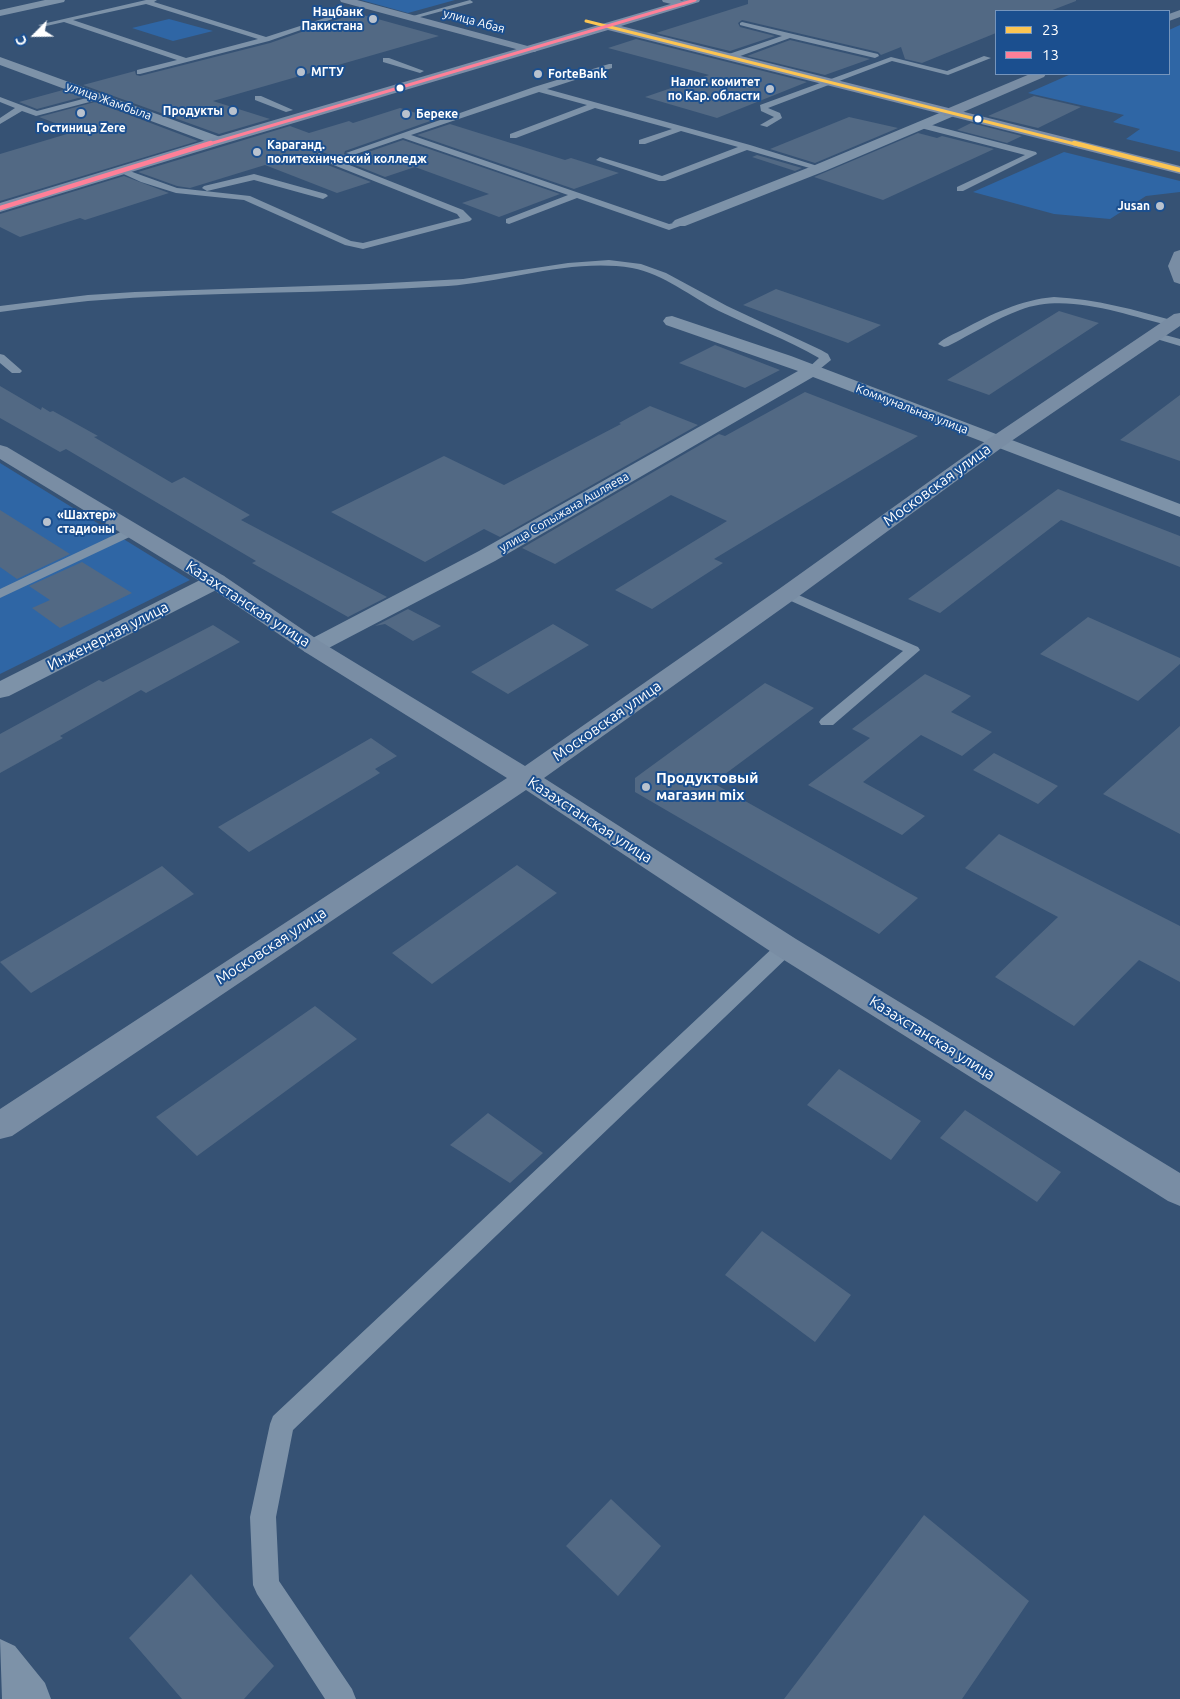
<!DOCTYPE html>
<meta charset="utf-8">
<style>
body{margin:0}
#map{position:relative;width:1180px;height:1699px;overflow:hidden;background:#365274;font-family:Ubuntu,sans-serif}
canvas{display:block}
.legend{position:absolute;left:995px;top:10px;width:175px;height:65px;box-sizing:border-box;background:#1b4f8f;border:1px solid #7695bc;margin:0;padding:6px 9px;list-style:none;font-size:15px;color:#fff}
.legend li{display:flex;align-items:center;gap:10px;height:25px}
.legend b{width:25px;border:1px solid #7695bc}
.north{position:absolute;left:10px;top:10px;width:50px;height:50px;-webkit-text-stroke:4px #1b4f8f;paint-order:stroke;rotate:247deg;font-size:14px;font-weight:700;line-height:20px;text-align:center;color:#fff}
.north::after{content:'';display:block;margin:auto;width:18px;height:22px;background:#fff;clip-path:polygon(50% 0,100% 100%,50% 72%,0 100%)}
</style>
<div id="map">
<canvas width="1180" height="1699"></canvas>
<ul class="legend">
<li><b style="height:6px;background:#fcc553"></b>23</li>
<li><b style="height:6px;background:#ff8098"></b>13</li>
</ul>
<div class="north">С</div>
</div>
<script>
const c = document.querySelector('canvas').getContext('2d');
c.lineJoin = 'round';
function fill(path, color) { c.fillStyle = color; c.fill(path, 'evenodd'); }
function strokePath(path, color, width, dash) { c.strokeStyle = color; c.lineWidth = width; c.lineCap = dash ? 'butt' : 'round'; c.setLineDash(dash || []); c.stroke(path); }
function write(font, color, halo, rows, align = 'center') {
  c.font = font + ' Ubuntu,sans-serif'; c.lineWidth = 4; c.setLineDash([]); c.textBaseline = 'middle'; c.strokeStyle = halo; c.fillStyle = color; for (const [text, x, y, turn = 0] of rows) {
    c.save(); c.translate(x, y); c.rotate((+turn || 0) * Math.PI / 180); c.textAlign = isNaN(turn) ? turn : align; if (halo) c.strokeText(text, 0, 0); c.fillText(text, 0, 0); c.restore();
  }
}
fill(new Path2D(`
 M 361,0 L 455,0 L 408,13 Z
 M 169,19 L 213,31 L 173,41 L 132,28 Z
 M 1180,25 L 1180,152 L 1126,139 L 1140,129 L 1113,122 L 1124,115 L 1028,93 L 1071,74 L 1169,74 L 1169,30 Z
 M 1064,152 L 1180,181 L 1180,192 L 1146,196 L 1110,219 L 1054,214 L 973,192 Z
 M 0,463 L 190,580 L 0,674 Z`), '#2f66a5');
fill(new Path2D(`
 M 748,0 L 1076,0 L 1076,1 L 1050,11 L 996,11 L 996,33 L 922,63 L 905,59 L 901,47 L 881,55 L 878,52 L 742,20 L 738,23 L 740,27 L 775,36 L 730,51 L 656,33 L 748,4 Z
 M 356,13 L 439,36 L 213,101 L 270,119 L 219,134 L 83,85 L 135,71 L 136,75 L 140,76 L 270,43 Z
 M 636,39 L 807,82 L 717,118 L 645,97 L 709,75 L 608,48 Z
 M 790,40 L 870,59 L 825,75 L 747,56 Z
 M 63,90 L 82,97 L 37,109 L 19,102 Z
 M 1034,96 L 1081,107 L 1038,128 L 988,116 Z
 M 95,102 L 198,141 L 0,201 L 0,154 L 77,131 L 39,117 Z
 M 400,108 L 436,119 L 345,151 L 344,154 L 354,157 L 403,140 L 560,194 L 499,217 L 462,203 L 489,194 L 415,167 L 385,177 L 320,151 L 313,156 L 315,160 L 371,182 L 337,193 L 265,165 L 190,188 L 177,186 L 138,172 L 290,126 L 309,133 L 349,121 L 353,123 Z
 M 849,117 L 898,128 L 815,163 L 770,149 Z
 M 971,123 L 1022,136 L 1007,143 L 957,130 Z
 M 450,124 L 565,160 L 571,158 L 619,173 L 574,189 L 417,135 Z
 M 918,133 L 937,138 L 942,136 L 994,149 L 883,200 L 814,177 Z
 M 757,155 L 802,168 L 795,171 L 752,157 Z
 M 124,176 L 169,193 L 85,220 L 80,218 L 20,237 L 0,227 L 0,214 Z
 M 776,289 L 881,325 L 848,343 L 743,305 Z
 M 1059,311 L 1099,323 L 989,395 L 947,380 Z
 M 715,345 L 780,370 L 745,388 L 679,363 Z
 M 0,386 L 41,410 L 42,407 L 50,412 L 53,411 L 98,436 L 94,437 L 172,483 L 184,477 L 250,515 L 241,520 L 387,597 L 348,617 L 252,563 L 256,561 L 66,449 L 60,452 L 0,418 Z
 M 805,392 L 918,436 L 714,559 L 723,563 L 652,609 L 615,590 L 727,521 L 671,495 L 555,564 L 522,548 L 719,434 L 725,436 Z
 M 1180,395 L 1180,461 L 1120,440 Z
 M 650,406 L 698,425 L 500,537 L 484,529 L 425,562 L 331,512 L 444,456 L 504,485 L 621,424 L 619,423 Z
 M 1058,489 L 1180,536 L 1180,567 L 1061,520 L 940,613 L 908,599 Z
 M 0,510 L 70,554 L 17,579 L 0,567 Z
 M 82,562 L 132,593 L 60,628 L 32,608 L 50,600 L 29,586 Z
 M 408,609 L 441,626 L 413,641 L 385,624 L 375,626 Z
 M 1088,617 L 1180,658 L 1180,664 L 1138,701 L 1040,654 Z
 M 553,624 L 589,645 L 508,694 L 471,672 Z
 M 213,625 L 240,642 L 146,693 L 141,690 L 60,736 L 63,738 L 0,773 L 0,734 L 99,680 L 103,682 Z
 M 925,674 L 971,696 L 951,712 L 992,732 L 962,756 L 921,735 L 863,782 L 925,816 L 902,835 L 808,785 L 870,738 L 852,729 Z
 M 765,683 L 814,708 L 713,783 L 918,898 L 879,934 L 635,792 L 635,778 Z
 M 1180,726 L 1180,834 L 1103,794 Z
 M 371,738 L 397,756 L 375,769 L 380,773 L 249,852 L 218,827 Z
 M 994,753 L 1058,786 L 1038,804 L 973,770 Z
 M 999,834 L 1180,926 L 1180,982 L 1139,960 L 1074,1026 L 995,977 L 1058,917 L 965,868 Z
 M 517,865 L 557,893 L 432,984 L 392,953 Z
 M 162,866 L 194,894 L 31,993 L 0,962 Z
 M 315,1006 L 357,1039 L 197,1156 L 156,1117 Z
 M 839,1069 L 921,1121 L 891,1160 L 807,1105 Z
 M 965,1110 L 1061,1172 L 1037,1202 L 940,1138 Z
 M 488,1113 L 543,1153 L 510,1183 L 450,1145 Z
 M 762,1231 L 851,1295 L 815,1342 L 725,1275 Z
 M 611,1499 L 661,1546 L 618,1596 L 566,1546 Z
 M 924,1515 L 1029,1601 L 962,1699 L 784,1699 Z
 M 191,1574 L 274,1666 L 244,1699 L 182,1699 L 129,1638 Z`), '#526984');
fill(new Path2D(`
 M 146,0 L 157,0 L 154,2 L 266,37 L 365,5 L 370,6 L 269,41 L 140,74 L 137,74 L 137,70 L 177,60 L 64,22 L 42,27 L 38,25 ZM 146,4 L 258,39 L 186,58 L 73,20 Z
 M 470,0 L 473,2 L 472,3 L 409,20 L 406,18 Z
 M 742,22 L 878,54 L 879,56 L 875,58 L 790,38 L 732,59 L 726,59 L 726,55 L 782,36 L 740,25 L 740,23 Z
 M 984,56 L 991,58 L 948,75 L 892,61 L 768,108 L 780,113 L 782,118 L 767,127 L 760,125 L 774,117 L 761,111 L 760,105 L 891,57 L 947,71 Z
 M 383,58 L 389,58 L 424,71 L 420,73 L 383,62 Z
 M 609,64 L 612,64 L 612,68 L 547,89 L 750,145 L 824,168 L 820,171 L 747,150 L 665,181 L 659,181 L 596,160 L 600,157 L 662,176 L 738,147 L 681,131 L 645,144 L 639,144 L 639,140 L 672,129 L 595,108 L 516,138 L 510,138 L 510,134 L 587,105 L 539,92 L 411,135 L 669,224 L 683,221 L 683,225 L 669,230 L 666,229 L 577,198 L 509,224 L 506,223 L 506,219 L 568,195 L 403,138 L 353,155 L 346,153 L 534,87 Z
 M 98,95 L 101,95 L 101,99 L 36,116 L 22,111 L 0,124 L 0,118 L 15,108 L 0,102 L 0,97 L 37,111 Z
 M 255,96 L 261,96 L 293,110 L 286,112 L 255,100 Z
 M 920,122 L 1036,152 L 1037,154 L 963,191 L 957,191 L 957,187 L 1025,155 L 917,127 L 917,123 Z
 M 319,153 L 463,210 L 472,219 L 470,221 L 363,249 L 345,245 L 244,200 L 176,193 L 141,182 L 117,171 L 118,169 L 124,169 L 177,188 L 250,196 L 351,241 L 363,243 L 460,218 L 457,214 L 316,158 L 315,156 Z
 M 254,174 L 326,194 L 328,196 L 323,199 L 254,180 L 207,191 L 202,188 L 204,186 Z
 M 609,260 L 641,264 L 666,273 L 727,306 L 821,350 L 828,354 L 831,360 L 815,373 L 807,373 L 805,371 L 819,358 C 787,339 752,327 719,311 C 691,297 664,274 632,268 C 571,258 508,282 448,286 C 328,294 208,291 88,301 C 59,304 29,308 0,312 L 0,306 L 88,295 L 135,292 L 369,284 L 463,279 L 568,263 Z
 M 1054,297 C 1096,299 1135,310 1175,321 L 1176,323 L 1171,326 C 1124,315 1068,292 1020,310 C 995,319 972,334 948,346 L 944,347 L 938,344 C 944,338 954,334 962,330 C 992,314 1020,300 1054,297 Z
 M 1154,332 L 1180,339 L 1180,346 L 1150,337 L 1149,335 L 1150,333 Z
 M 0,354 L 4,355 L 20,369 L 22,371 L 20,373 L 12,373 L 0,363 Z
 M 131,527 L 138,531 L 136,534 L 0,598 L 0,589 Z
 M 787,590 L 918,647 L 920,650 L 833,725 L 821,725 L 819,722 L 821,719 L 903,651 L 782,597 L 780,594 L 782,591 Z
 M 786,940 L 793,942 L 795,947 L 793,952 L 293,1430 L 276,1517 L 279,1581 L 352,1689 L 356,1699 L 325,1699 L 257,1594 L 253,1585 L 250,1517 L 270,1424 L 273,1416 L 779,942 Z`), '#7d92a8');
fill(new Path2D(`
 M 45,0 L 65,0 L 64,2 L 0,16 L 0,10 Z
 M 0,57 L 223,138 L 225,141 L 218,145 L 213,144 L 0,65 Z
 M 949,109 L 955,113 L 954,116 L 825,171 L 685,226 L 675,226 L 672,223 L 675,220 L 815,165 Z
 M 672,316 L 791,356 L 1180,504 L 1180,517 L 813,377 L 495,561 L 321,652 L 313,654 L 305,652 L 301,647 L 305,642 L 479,551 L 798,371 L 666,325 L 663,321 L 666,317 Z
 M 216,574 L 224,576 L 227,581 L 224,586 L 9,696 L 0,698 L 0,681 L 208,576 Z
 M 0,1639 L 15,1646 L 45,1683 L 51,1699 L 2,1699 Z`), '#7d92a8');
fill(new Path2D(`
 M 340,0 L 357,0 L 535,48 L 537,50 L 535,52 L 527,52 L 341,2 Z
 M 662,0 L 680,0 L 688,4 L 683,7 L 663,2 Z
 M 1180,10 L 1180,17 L 1169,21 L 1169,14 Z
 M 1030,74 L 1046,74 L 1044,77 L 954,116 L 944,116 L 943,113 L 944,110 Z
 M 1180,250 L 1180,284 L 1174,282 L 1168,266 L 1174,252 Z
 M 1180,313 L 1180,326 L 1004,446 L 795,599 L 544,778 L 796,939 L 1180,1173 L 1180,1206 L 1168,1201 L 776,955 L 526,790 L 12,1136 L 0,1139 L 0,1109 L 507,778 L 305,652 L 208,586 L 0,459 L 0,445 L 7,447 L 224,576 L 321,642 L 525,766 L 779,589 L 990,438 L 1174,314 Z`), '#798da4');
fill(new Path2D(`
 M 684,0 L 700,0 L 699,2 L 621,26 L 1180,166 L 1180,174 L 608,30 L 223,144 L 0,212 L 0,203 L 213,138 Z`), '#7d8ea7');
strokePath(new Path2D(`
 M 586,21 L 1079,145`), '#fcc553', 3);
strokePath(new Path2D(`
 M 1074,143 L 1180,170`), '#fcc553', 4.5);
strokePath(new Path2D(`
 M 206,145 L 695,0`), '#ff8098', 3);
strokePath(new Path2D(`
 M 0,208 L 211,143`), '#ff8098', 4.5);
for (const [x, y, r, color] of [
 [373,19,5,"#b9c2ce"],
 [301,72,5,"#b9c2ce"],
 [538,74,5,"#b9c2ce"],
 [400,88,4.5,"#fff"],
 [770,89,5,"#b9c2ce"],
 [233,111,5,"#b9c2ce"],
 [81,113,5,"#b9c2ce"],
 [406,114,5,"#b9c2ce"],
 [978,119,4.5,"#fff"],
 [257,152,5,"#b9c2ce"],
 [1160,206,5,"#b9c2ce"],
 [47,522,5,"#b9c2ce"],
 [646,787,5,"#b9c2ce"]
]) { const dot = new Path2D(); dot.arc(x, y, r, 0, 2 * Math.PI); c.fillStyle = color; c.fill(dot); strokePath(dot, '#1b4f8f', 2); }
write('bold 12px', '#fff', '#1b4f8f', [
 ["Нацбанк",363,12,"right"],
 ["Пакистана",363,26,"right"],
 ["МГТУ",311,72],
 ["ForteBank",548,74],
 ["Налог. комитет",760,82,"right"],
 ["по Кар. области",760,96,"right"],
 ["Продукты",223,111,"right"],
 ["Береке",416,114],
 ["Гостиница Zere",81,128,"center"],
 ["Караганд.",267,145],
 ["политехнический колледж",267,159],
 ["Jusan",1150,206,"right"],
 ["«Шахтер»",57,515],
 ["стадионы",57,529]
], 'left');
write('12px', '#fff', '#1b4f8f', [
 ["улица Абая",474,21,15],
 ["улица Жамбыла",109,101,20],
 ["Коммунальная улица",912,409,21],
 ["улица Сопыжана Ашляева",564,512,-30]
]);
write('15px', '#fff', '#1b4f8f', [
 ["Московская улица",937,485,-36],
 ["Казахстанская улица",248,604,33],
 ["Инженерная улица",108,636,-27],
 ["Московская улица",607,721,-35],
 ["Казахстанская улица",590,820,33],
 ["Московская улица",271,946,-33],
 ["Казахстанская улица",932,1038,32]
]);
write('bold 15px', '#fff', '#1b4f8f', [
 ["Продуктовый",656,778],
 ["магазин mix",656,795]
], 'left');
</script>
